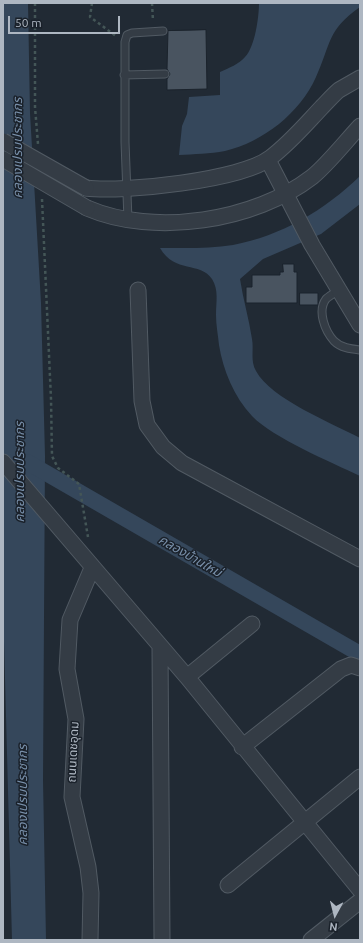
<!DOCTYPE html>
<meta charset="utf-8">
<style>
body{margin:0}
#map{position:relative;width:363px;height:943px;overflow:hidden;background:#212a34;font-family:Ubuntu,sans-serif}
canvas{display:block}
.frame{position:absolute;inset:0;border:4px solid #aeb7c2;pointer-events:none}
.north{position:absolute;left:315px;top:895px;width:40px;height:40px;-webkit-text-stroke:3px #1a212a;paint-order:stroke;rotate:187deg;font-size:11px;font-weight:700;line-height:16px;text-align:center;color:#aeb7c2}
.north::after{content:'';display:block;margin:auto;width:14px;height:18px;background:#aeb7c2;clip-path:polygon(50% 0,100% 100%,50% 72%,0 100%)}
.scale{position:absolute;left:8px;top:16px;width:112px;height:18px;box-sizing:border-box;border:2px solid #aeb7c2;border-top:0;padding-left:5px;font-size:12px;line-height:14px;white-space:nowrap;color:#aeb7c2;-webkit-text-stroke:3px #1a212a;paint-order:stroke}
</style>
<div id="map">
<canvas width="363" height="943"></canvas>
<div class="frame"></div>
<div class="north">N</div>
<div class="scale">50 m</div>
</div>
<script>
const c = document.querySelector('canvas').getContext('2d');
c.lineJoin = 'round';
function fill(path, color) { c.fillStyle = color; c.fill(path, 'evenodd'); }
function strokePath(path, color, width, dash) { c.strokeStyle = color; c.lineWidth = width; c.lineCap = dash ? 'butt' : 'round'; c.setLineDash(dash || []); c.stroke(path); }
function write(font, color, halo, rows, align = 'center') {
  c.font = font + ' Ubuntu,"Noto Sans Thai",sans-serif'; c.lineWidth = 3; c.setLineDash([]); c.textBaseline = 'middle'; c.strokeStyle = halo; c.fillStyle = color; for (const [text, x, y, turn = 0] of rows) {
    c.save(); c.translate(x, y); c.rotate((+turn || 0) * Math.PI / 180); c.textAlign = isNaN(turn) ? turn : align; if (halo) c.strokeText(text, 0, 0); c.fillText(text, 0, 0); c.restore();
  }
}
fill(new Path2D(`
 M 3,3 L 28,3 L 30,113 L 41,303 L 45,456 L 43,780 L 46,940 L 12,940 L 3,604 Z
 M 259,3 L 360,3 L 360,7 C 327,30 331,44 316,77 C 300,113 263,142 225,151 C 210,154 194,154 179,155 L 182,126 L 187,114 L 189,97 L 220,95 L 220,72 C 229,68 239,64 245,57 C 255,47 259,17 259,3 Z
 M 360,176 L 360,204 L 321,234 L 263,259 L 240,279 C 243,299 249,319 252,339 C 254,350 250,361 256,371 C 271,399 332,423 360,438 L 360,476 C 331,462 273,438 252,416 C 234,397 223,370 219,345 C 218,335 216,325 216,315 C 216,302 219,290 212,279 C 200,261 175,274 160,248 C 184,248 209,249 233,245 C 281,236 325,210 360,176 Z`), '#35475b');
strokePath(new Path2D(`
 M 27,462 L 360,654`), '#35475b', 16);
const building = new Path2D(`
 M 206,30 L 207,89 L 167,90 L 167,79 L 170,74 L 167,69 L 168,31 Z
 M 283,264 L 294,264 L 294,272 L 297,272 L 297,303 L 246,303 L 246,287 L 252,287 L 252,275 L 280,275 L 280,272 L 283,272 Z
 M 300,293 L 318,293 L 318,305 L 300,305 Z`);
fill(building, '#495460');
strokePath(building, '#1b232c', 1);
const service = new Path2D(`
 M 124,75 L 165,74
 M 128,220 L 125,142 L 125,42 L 127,35 L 132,33 L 163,31
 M 338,290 C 335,293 329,296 326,299 C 317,311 325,331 334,341 C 341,348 351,349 360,350`);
const minor = new Path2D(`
 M 268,160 L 312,245 L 360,325
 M 86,188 C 122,193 242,180 270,158 C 290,143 305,125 322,107 C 327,102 333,95 339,90 C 346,86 353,82 360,78
 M 87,208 C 154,237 255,221 312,177 C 327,165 346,141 360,126
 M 138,290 L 142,401 L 147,425 L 163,447 L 182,463 L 360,559
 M 3,462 L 187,677 L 360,890
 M 160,647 L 162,940
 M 187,677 L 252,624
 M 242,747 L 341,669 L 351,665 L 360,668
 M 228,885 L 360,777
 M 90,940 L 91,893 L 88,867 L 72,797 L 76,719 L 67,669 L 70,620 L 92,568
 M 311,940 L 360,901`);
strokePath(service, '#515a63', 9);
strokePath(minor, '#515a63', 17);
strokePath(new Path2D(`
 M 35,3 L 35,107 L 38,144
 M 92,3 L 90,17 L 116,36
 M 152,3 L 153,21
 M 42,199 L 51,399 L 52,456 L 58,468 L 79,484 L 88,537`), '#445657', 2.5, [3, 3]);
strokePath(service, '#343c45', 7);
strokePath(minor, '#343c45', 15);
const minorBridge = new Path2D(`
 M 3,141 L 86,188
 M 3,159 L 87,208`);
strokePath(minorBridge, '#515a63', 17, []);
strokePath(minorBridge, '#343c45', 15);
write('12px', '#aeb7c2', '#1a212a', [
 ["ถนนเดชอุดม",73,752,-87]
]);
write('italic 13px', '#788fa9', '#1a212a', [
 ["คลองเปรมประชากร",18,148,-90],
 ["คลองเปรมประชากร",20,472,-90],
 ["คลองบ้านใหม่",190,556,30],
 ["คลองเปรมประชากร",23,795,-90]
]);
</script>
